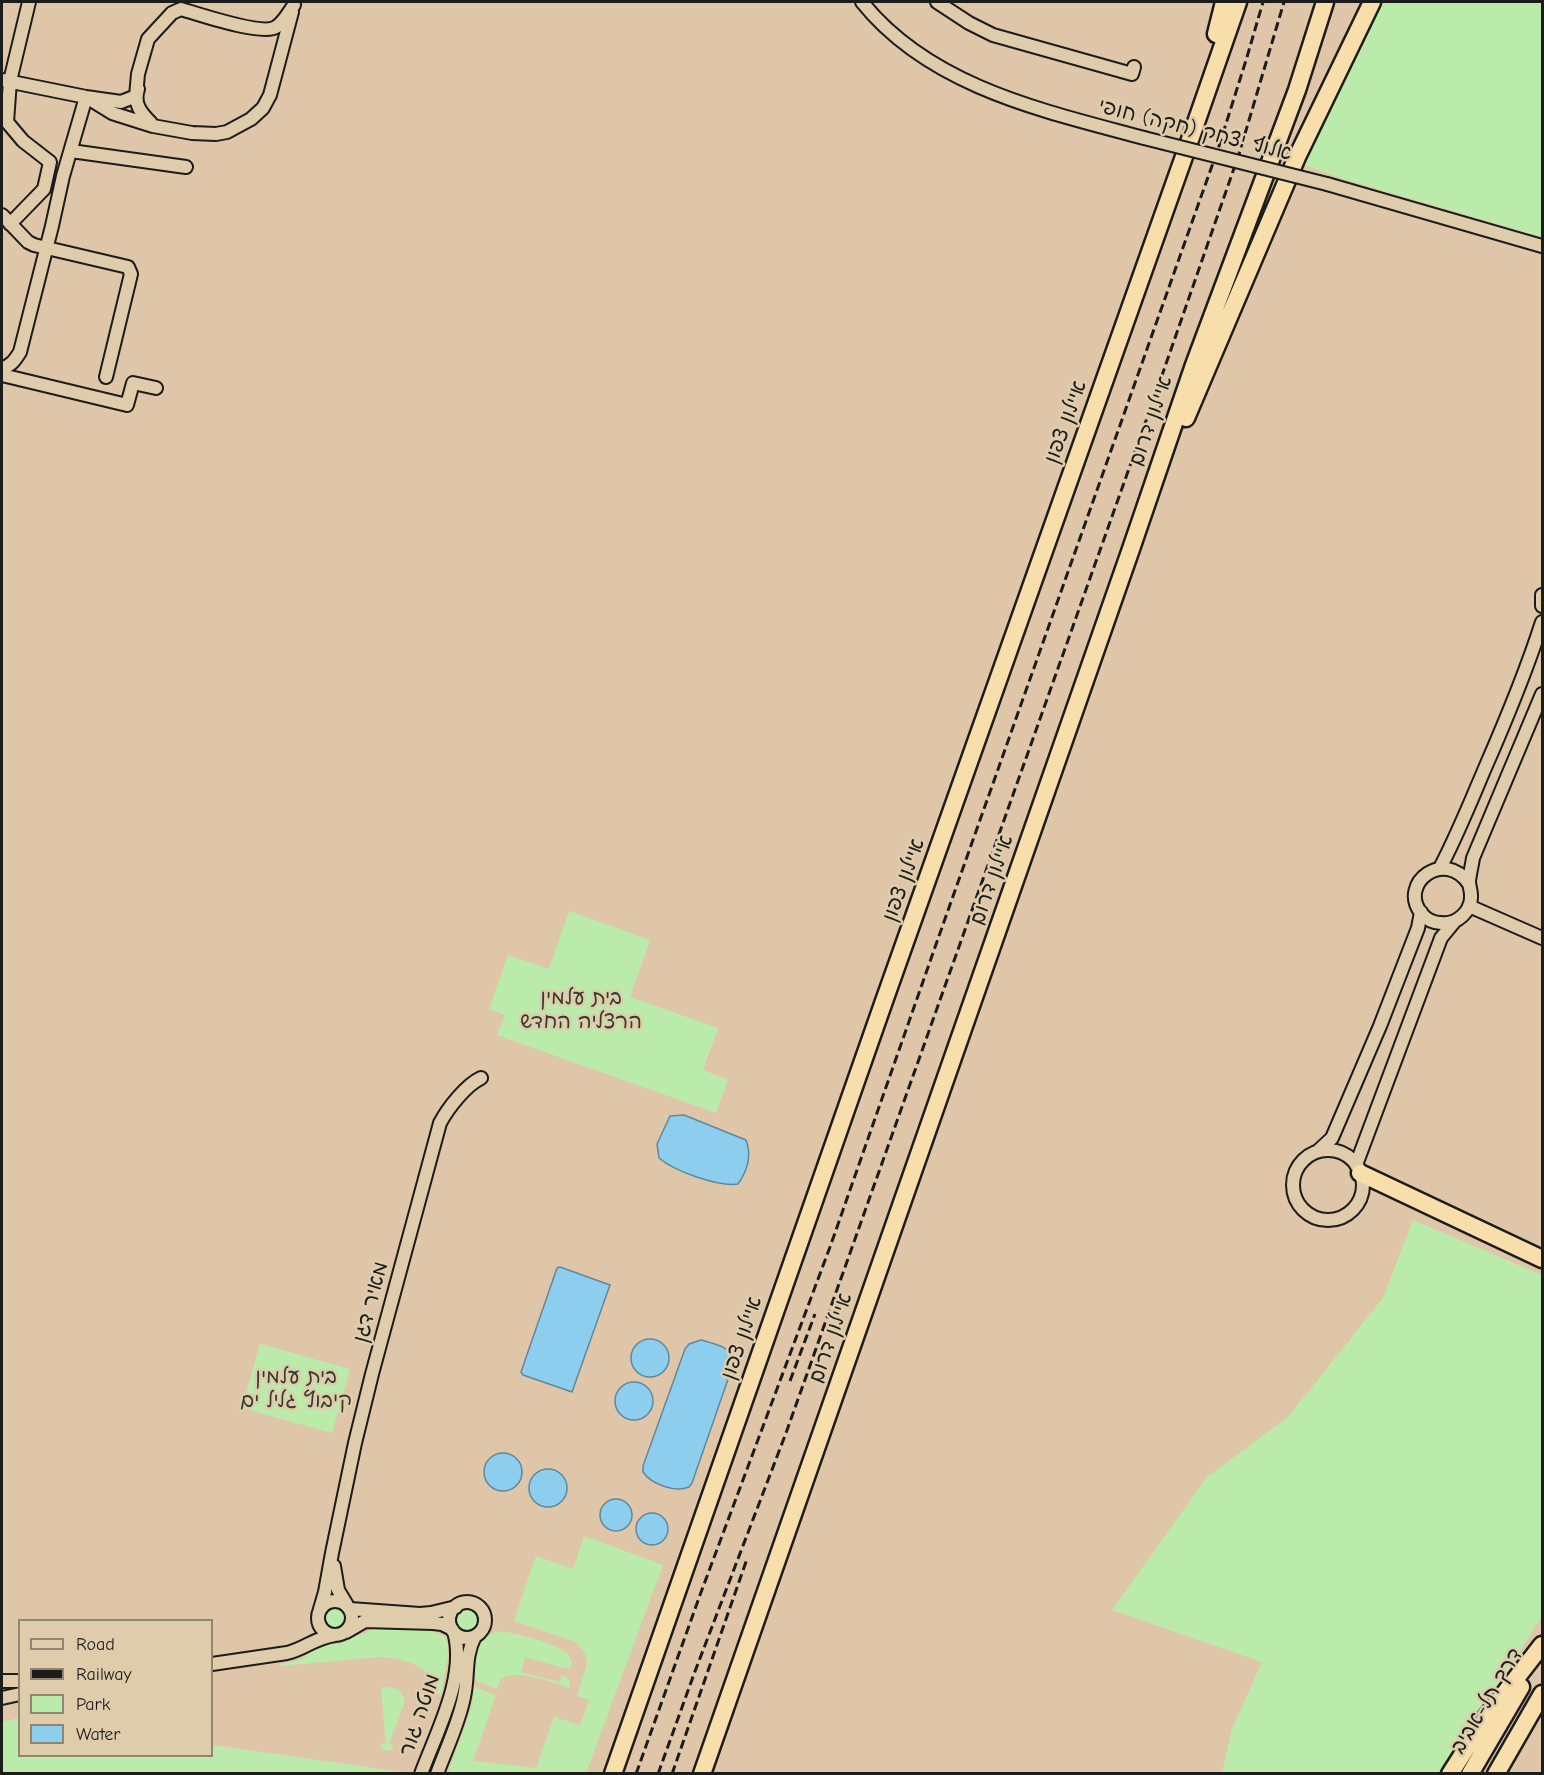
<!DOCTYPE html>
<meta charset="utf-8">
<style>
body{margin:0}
#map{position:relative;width:1544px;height:1775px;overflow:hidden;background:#e0c6a9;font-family:"Comic Neue",sans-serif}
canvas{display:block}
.frame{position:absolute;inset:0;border:3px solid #1c1c1c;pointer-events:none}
.legend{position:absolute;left:18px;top:1619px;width:195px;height:138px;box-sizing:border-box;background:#deccaa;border:2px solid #908671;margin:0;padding:8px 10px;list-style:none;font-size:18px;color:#1c1c1c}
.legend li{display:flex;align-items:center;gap:12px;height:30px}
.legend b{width:30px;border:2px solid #908671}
</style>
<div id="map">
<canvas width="1544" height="1775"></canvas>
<div class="frame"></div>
<ul class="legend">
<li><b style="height:8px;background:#deccaa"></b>Road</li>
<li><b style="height:8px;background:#1c1c1c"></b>Railway</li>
<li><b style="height:16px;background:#bbebaa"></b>Park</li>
<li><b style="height:16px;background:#8dceee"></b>Water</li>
</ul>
</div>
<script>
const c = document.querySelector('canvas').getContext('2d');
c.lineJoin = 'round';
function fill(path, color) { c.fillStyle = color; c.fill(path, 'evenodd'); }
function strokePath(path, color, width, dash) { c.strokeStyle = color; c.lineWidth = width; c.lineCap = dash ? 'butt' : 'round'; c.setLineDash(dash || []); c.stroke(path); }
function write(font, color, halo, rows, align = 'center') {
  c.font = font + ' "Comic Neue","Playpen Sans Hebrew",sans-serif'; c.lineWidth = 5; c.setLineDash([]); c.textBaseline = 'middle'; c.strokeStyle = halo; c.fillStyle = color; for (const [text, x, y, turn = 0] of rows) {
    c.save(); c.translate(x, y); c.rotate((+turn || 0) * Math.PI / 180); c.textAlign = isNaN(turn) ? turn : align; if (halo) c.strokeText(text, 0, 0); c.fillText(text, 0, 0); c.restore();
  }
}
fill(new Path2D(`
 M 1379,2 L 1542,2 L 1542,237 L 1347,180 L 1304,165 Z
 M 569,911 L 650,940 L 630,997 L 718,1028 L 703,1070 L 728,1080 L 716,1113 L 497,1035 L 505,1015 L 489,1009 L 508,955 L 549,969 Z
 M 1413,1220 L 1542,1275 L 1542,1616 L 1444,1773 L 1222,1773 L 1232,1729 L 1262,1662 L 1112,1610 L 1207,1477 L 1288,1417 L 1383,1298 Z
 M 260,1344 L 350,1369 L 332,1433 L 242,1408 Z
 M 584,1536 L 663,1565 L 586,1773 L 448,1773 L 472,1706 L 474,1687 L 496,1695 L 473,1761 L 536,1768 L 554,1717 L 580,1725 L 589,1700 L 577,1696 L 587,1664 L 585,1652 L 579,1646 L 573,1641 L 514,1621 L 536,1556 L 573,1569 Z
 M325 1618a10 10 0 1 1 20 0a10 10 0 1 1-20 0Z
 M457 1621a11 11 0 1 1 22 0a11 11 0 1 1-22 0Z
 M 379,1627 L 430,1630 L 444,1636 L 448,1644 L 448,1657 L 441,1693 L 435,1694 C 433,1665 404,1658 380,1657 L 280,1666 L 283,1663 L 292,1662 L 304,1658 L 316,1647 L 323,1644 L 339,1644 Z
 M 496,1632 C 510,1630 550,1643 563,1650 C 568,1653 570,1657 572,1662 L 571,1668 L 564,1668 L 525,1657 L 521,1672 L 560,1682 L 562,1675 L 569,1679 L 570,1688 C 549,1682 523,1669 501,1678 L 497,1689 L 475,1680 C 476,1659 472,1640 496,1632 Z
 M 386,1687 C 396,1687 403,1691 405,1702 L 389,1743 L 393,1746 L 391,1750 L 387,1751 L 382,1749 L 381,1744 L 386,1743 L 381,1688 Z
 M 19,1718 L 20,1756 L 212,1756 L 212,1745 L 402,1772 L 402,1774 L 2,1773 L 2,1722 Z`), '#bbebaa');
const water = new Path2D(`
 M 684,1115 L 746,1140 C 752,1156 748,1170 738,1184 C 718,1187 674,1171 659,1158 L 657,1144 L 670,1116 Z
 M 560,1267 L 610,1285 L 572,1392 L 523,1375 L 521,1372 L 557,1268 Z
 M631 1358a19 19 0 1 1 38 0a19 19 0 1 1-38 0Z
 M 701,1340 C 715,1344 731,1346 734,1362 L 692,1483 L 689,1487 C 675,1493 651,1484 643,1472 L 643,1466 L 685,1349 L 689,1344 Z
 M615 1401a19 19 0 1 1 38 0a19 19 0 1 1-38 0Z
 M484 1472a19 19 0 1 1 38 0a19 19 0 1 1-38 0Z
 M529 1488a19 19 0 1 1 38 0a19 19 0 1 1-38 0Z
 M600 1515a16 16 0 1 1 32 0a16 16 0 1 1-32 0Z
 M636 1529a16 16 0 1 1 32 0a16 16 0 1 1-32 0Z`);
fill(water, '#8dceee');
strokePath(water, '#60879a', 1.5);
const minor = new Path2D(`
 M 862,2 C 930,87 1044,111 1144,138
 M 937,2 L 969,23 L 993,35 L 1132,74 L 1134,67
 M 2,80 L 86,97 L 121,102 L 136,96 L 138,74 L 148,39 L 172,13 L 181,9 C 198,14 263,36 276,27 C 283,23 289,12 294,5
 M 138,89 C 133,104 141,113 151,123
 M 91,100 L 112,113 L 153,126 L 192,133 L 216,134 L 227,132 L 251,119 L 263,108 L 270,95 L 292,12
 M 71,151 L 186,167
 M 1327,184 L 1542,246
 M 2,215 L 28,242 L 34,245 L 128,267 L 131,274 L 106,377
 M 10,224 L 44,189 L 50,162 L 23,141 L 7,122 L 10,81 L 29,2
 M 2,368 C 11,366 15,360 20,352 L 52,226 L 63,176 L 86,97
 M 2,375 L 127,405 L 133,383 L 156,388
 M 1542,595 L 1542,606
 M 1440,868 C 1457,836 1471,801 1485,768 C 1506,720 1526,672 1542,622
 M 1469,884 C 1445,848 1398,883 1421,913 C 1426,919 1433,923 1441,923 C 1457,925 1472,911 1471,895 C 1471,890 1469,886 1469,881 C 1470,873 1472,865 1473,858 L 1542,694
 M 1469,906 L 1542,938
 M1293 1185a35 35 0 1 1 70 0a35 35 0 1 1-70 0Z
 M 1318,1151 L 1332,1138 L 1380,1026 L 1418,928 L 1421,912
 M 1356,1165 L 1441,938 L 1455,921
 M 334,1566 L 338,1590 L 347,1605
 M318 1618a17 17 0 1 1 34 0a17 17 0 1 1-34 0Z
 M449 1620a18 18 0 1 1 36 0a18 18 0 1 1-36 0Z
 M 320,1609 L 325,1592 L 332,1553 L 355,1443 L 372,1374 L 440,1123 C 448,1108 466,1085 481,1078
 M 350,1609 L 420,1614 L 431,1613 L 456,1607
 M 346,1632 L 365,1621 L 433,1623 L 442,1624 L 452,1629
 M 212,1664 L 287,1653 C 305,1649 314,1638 335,1635
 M 2,1681 L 20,1681
 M 2,1698 L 20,1694
 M 421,1774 C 436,1733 467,1676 454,1632
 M 437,1774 C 446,1749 459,1723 464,1697 C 469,1674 464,1658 475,1636`);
const highway = new Path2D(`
 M 1216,34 L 1224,2
 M 1186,418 L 1297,157 L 1372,2
 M 1360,1173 L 1542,1259
 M 613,1774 L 883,1004 L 1192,134 L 1238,2
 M 702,1774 L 1131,549 L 1194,365 L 1297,90 L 1325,2
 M 1450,1774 L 1487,1716 L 1542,1645
 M 1470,1774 L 1521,1687
 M 1496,1774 L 1542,1694`);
strokePath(minor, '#1c1c1c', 16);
strokePath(highway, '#1c1c1c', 21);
strokePath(minor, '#deccaa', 12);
strokePath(highway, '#f8deab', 16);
strokePath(new Path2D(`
 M 790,1381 L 815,1314
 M 636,1774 L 700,1595 L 830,1247 L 946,916 L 1219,146 L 1247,57 L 1263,2
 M 658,1774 L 694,1674 L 786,1433 L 1152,404 L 1239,154 L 1284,2
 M 672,1774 L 747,1559`), '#1c1c1c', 3, [9, 4.5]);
const minorBridge = new Path2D(`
 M 1144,138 L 1327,184`);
strokePath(minorBridge, '#1c1c1c', 16, []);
strokePath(minorBridge, '#deccaa', 12);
write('21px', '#1c1c1c', '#deccaa', [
 ["אלוף יצחק (חקה) חופי",1195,130,14],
 ["איילון דרום",1151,421,-71],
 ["איילון צפון",1066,422,-70],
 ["איילון צפון",904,880,-70],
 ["איילון דרום",992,880,-71],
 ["מאיר דגן",371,1302,-75],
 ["איילון צפון",742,1338,-71],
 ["איילון דרום",831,1338,-71],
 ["דרך תל-אביב",1487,1701,-59],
 ["מוטה גור",420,1715,-71]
]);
write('21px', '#343b31', '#deccaa', [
 ["בית עלמין",581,998],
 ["הרצליה החדש",581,1022],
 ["בית עלמין",296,1377],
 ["קיבוץ גליל ים",296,1401]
]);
</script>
